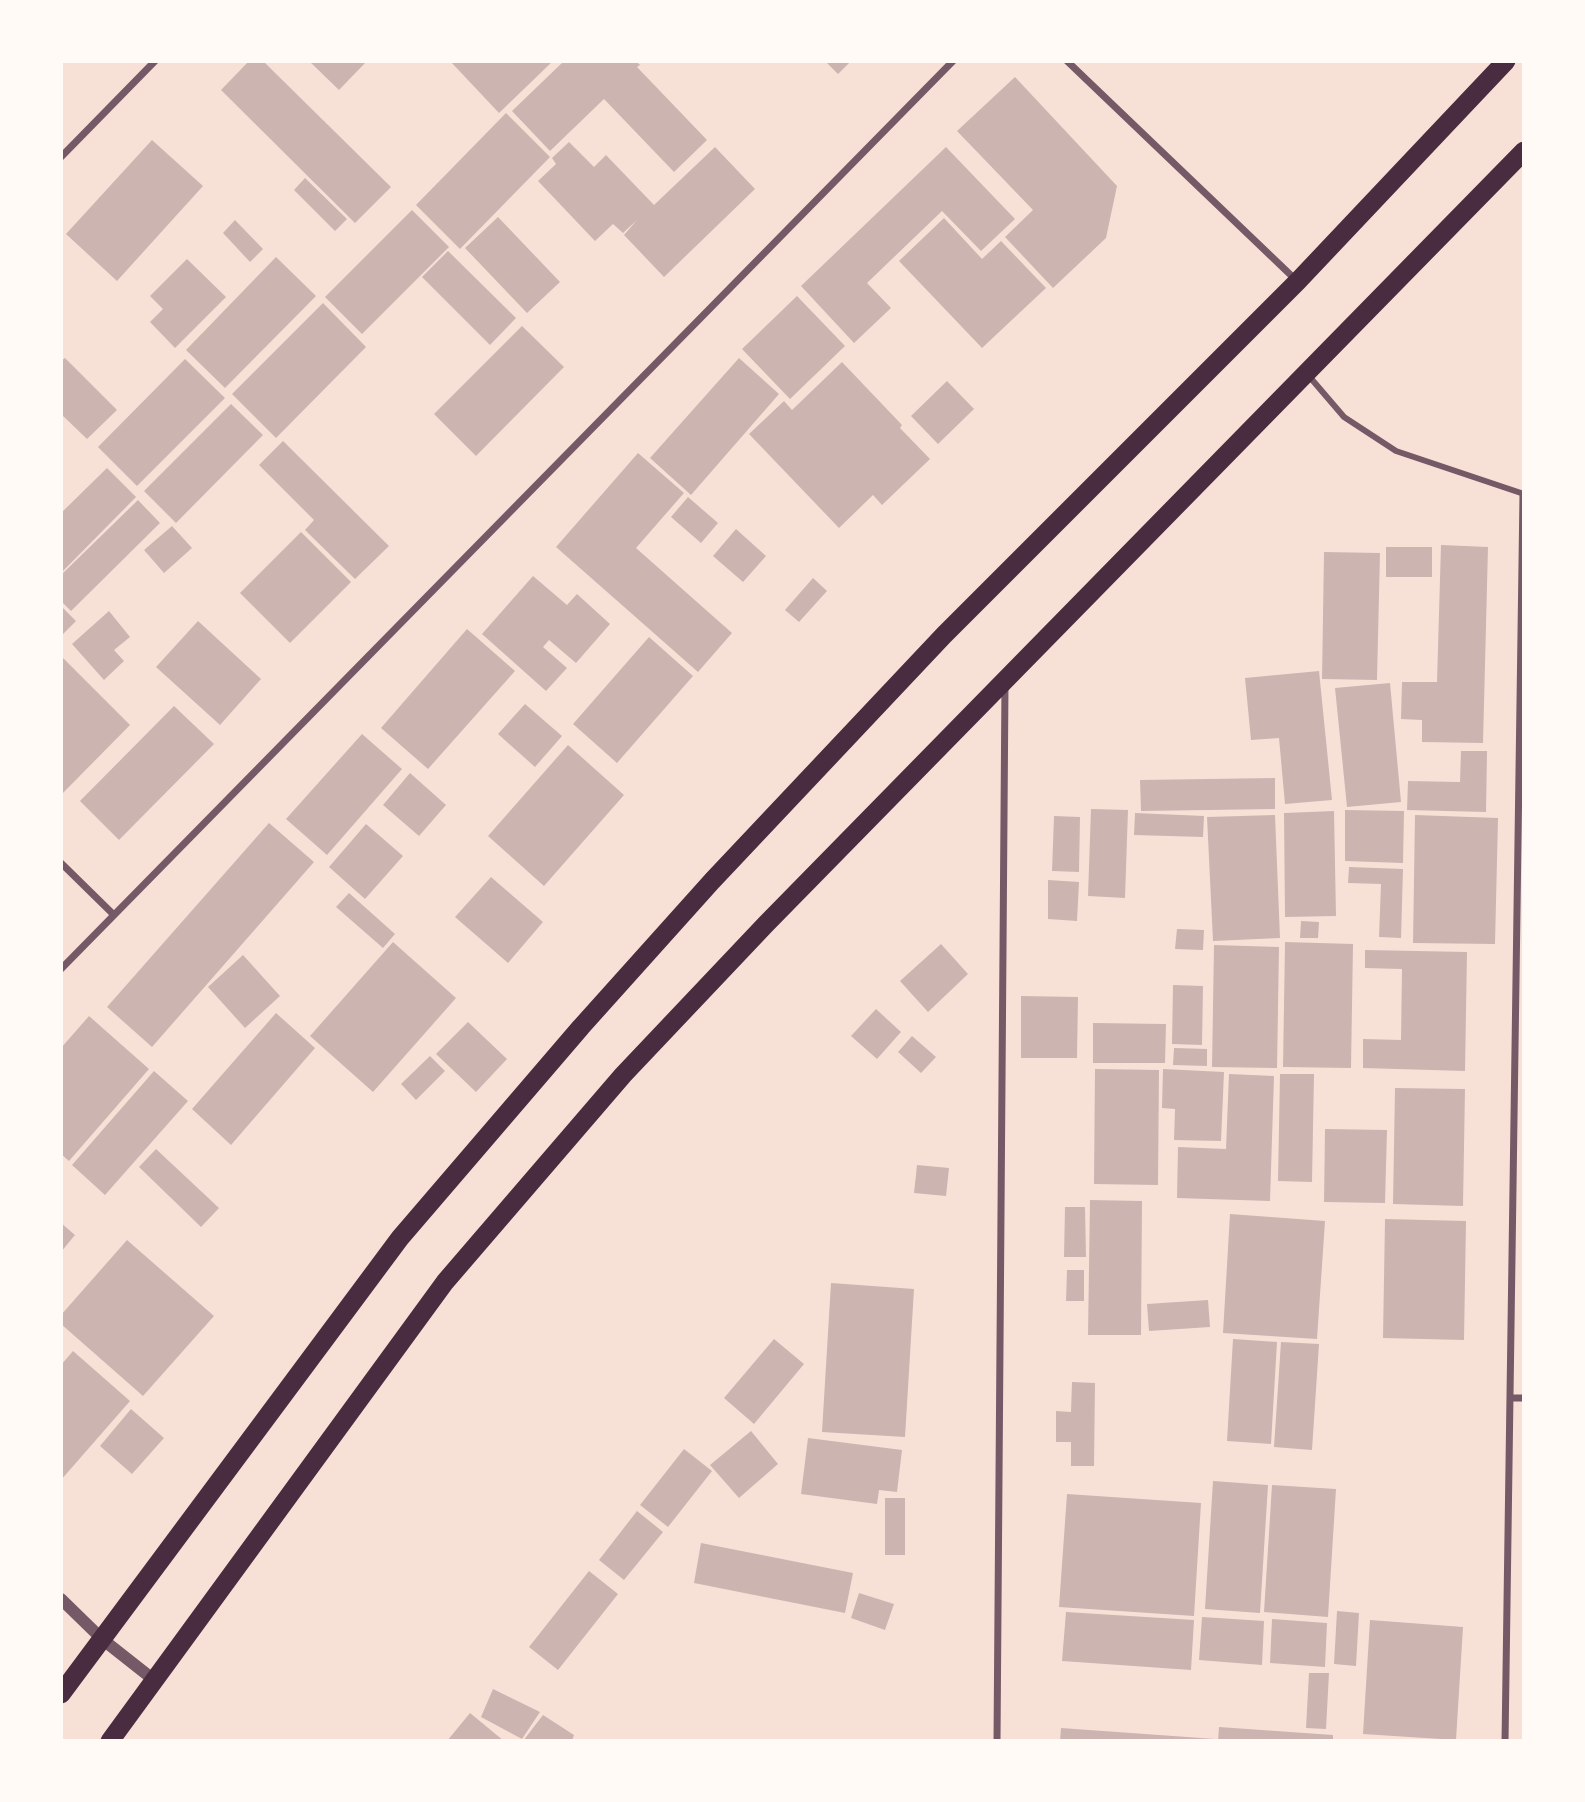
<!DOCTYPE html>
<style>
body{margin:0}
#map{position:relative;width:1585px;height:1802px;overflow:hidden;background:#f7e1d7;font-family:Helvetica,sans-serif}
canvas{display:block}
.frame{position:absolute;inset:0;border:63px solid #fffaf5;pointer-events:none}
</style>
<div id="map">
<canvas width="1585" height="1802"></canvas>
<div class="frame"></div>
</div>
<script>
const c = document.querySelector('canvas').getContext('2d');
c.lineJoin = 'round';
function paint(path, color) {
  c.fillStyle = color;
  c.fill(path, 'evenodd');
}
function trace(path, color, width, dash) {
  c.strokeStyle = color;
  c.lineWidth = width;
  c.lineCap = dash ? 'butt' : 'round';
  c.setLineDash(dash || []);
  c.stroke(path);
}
const building = new Path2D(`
 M 249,61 L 263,61 L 391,187 L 355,223 L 221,90 Z
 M 309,61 L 367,61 L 339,90 Z
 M 450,61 L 553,61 L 499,113 Z
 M 564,61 L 636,61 L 640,65 L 637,67 L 707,140 L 674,172 L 604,99 L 550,151 L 512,111 Z
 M 825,61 L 851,61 L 838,74 Z
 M 1015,77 L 1117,186 L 1106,238 L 1053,288 L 1005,237 L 1033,210 L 957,131 Z
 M 506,113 L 550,157 L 460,249 L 416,205 Z
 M 152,140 L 203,186 L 117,281 L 66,234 Z
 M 569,142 L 594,167 L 606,155 L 654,205 L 715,147 L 755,189 L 664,277 L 624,235 L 637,220 L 623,233 L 613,224 L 595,241 L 538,181 L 556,164 L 552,158 Z
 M 946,147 L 1015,219 L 981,251 L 942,211 L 867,283 L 891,308 L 854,343 L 801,286 Z
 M 305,178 L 347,219 L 335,231 L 294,190 Z
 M 412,210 L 449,247 L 362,334 L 325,297 Z
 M 498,217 L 560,282 L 527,313 L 465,248 Z
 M 944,218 L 982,259 L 1001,241 L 1046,288 L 982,348 L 899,261 Z
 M 235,220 L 263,249 L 250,262 L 223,233 Z
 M 448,251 L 516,318 L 490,345 L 422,277 Z
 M 276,257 L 316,296 L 225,388 L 186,350 Z
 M 187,259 L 226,297 L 175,348 L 150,322 L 163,309 L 150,296 Z
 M 797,296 L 845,346 L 790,399 L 742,349 Z
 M 323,303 L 366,347 L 276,438 L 232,394 Z
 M 522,326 L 564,367 L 476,456 L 434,414 Z
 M 65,358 L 117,410 L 87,439 L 61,414 L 61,361 Z
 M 739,358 L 779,394 L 691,495 L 650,458 Z
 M 185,359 L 225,398 L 137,486 L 98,447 Z
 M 842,362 L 902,425 L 900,428 L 930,459 L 882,505 L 873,495 L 839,528 L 749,434 L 784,401 L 792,410 Z
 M 947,381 L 974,409 L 938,444 L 911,416 Z
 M 231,404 L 263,435 L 176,523 L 144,491 Z
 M 283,441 L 389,546 L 355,579 L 305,530 L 314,520 L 259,465 Z
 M 638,453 L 684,493 L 636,548 L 732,633 L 698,672 L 556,547 Z
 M 107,468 L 136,497 L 61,573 L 61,513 Z
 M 688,497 L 718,523 L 701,543 L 671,517 Z
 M 138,500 L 160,523 L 71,611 L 61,601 L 61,575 Z
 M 172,526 L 192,548 L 164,573 L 144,550 Z
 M 736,529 L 766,556 L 743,582 L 713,556 Z
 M 301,532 L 351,582 L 290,643 L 240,593 Z
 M 1441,545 L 1488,547 L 1483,743 L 1422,742 L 1422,720 L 1401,719 L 1402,682 L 1437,682 Z
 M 1386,547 L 1432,547 L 1432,577 L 1386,577 Z
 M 1324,552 L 1380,553 L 1377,680 L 1322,679 Z
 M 533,576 L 567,605 L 577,594 L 610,624 L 576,663 L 549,640 L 543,647 L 567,668 L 546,691 L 482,634 Z
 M 813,578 L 827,591 L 799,622 L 785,610 Z
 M 61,606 L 76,621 L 61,636 Z
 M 109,611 L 130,637 L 114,650 L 124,661 L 104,680 L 72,644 Z
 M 198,621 L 261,679 L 220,725 L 156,667 Z
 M 467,629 L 515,671 L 428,769 L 381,728 Z
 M 649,637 L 693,676 L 617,763 L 573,724 Z
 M 61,656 L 130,725 L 61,795 Z
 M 1319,671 L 1332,800 L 1285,804 L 1279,738 L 1251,740 L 1245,678 Z
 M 1390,683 L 1401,802 L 1347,807 L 1335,688 Z
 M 525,704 L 562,736 L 535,767 L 498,734 Z
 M 174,706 L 214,744 L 119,840 L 80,801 Z
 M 362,734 L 402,769 L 327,855 L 286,819 Z
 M 568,745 L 624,795 L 544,886 L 488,836 Z
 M 1461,751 L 1487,751 L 1486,812 L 1407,810 L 1408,781 L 1460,782 Z
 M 410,773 L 446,805 L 419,836 L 383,805 Z
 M 1275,778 L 1275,809 L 1141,811 L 1140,780 Z
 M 1091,809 L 1128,810 L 1125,898 L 1088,896 Z
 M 1345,810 L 1404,811 L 1403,863 L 1345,861 Z
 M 1334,811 L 1336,916 L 1285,917 L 1284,813 Z
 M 1135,813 L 1204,816 L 1203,837 L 1134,835 Z
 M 1275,815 L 1280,938 L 1213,941 L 1207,817 Z
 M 1415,815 L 1498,818 L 1495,944 L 1413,943 Z
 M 1054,816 L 1080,817 L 1079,872 L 1052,871 Z
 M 269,823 L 314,862 L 152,1047 L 107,1007 Z
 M 366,824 L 403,856 L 365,899 L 329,867 Z
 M 1349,867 L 1403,869 L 1401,938 L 1379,937 L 1381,884 L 1348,883 Z
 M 491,877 L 543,922 L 508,963 L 455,917 Z
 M 1048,880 L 1079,882 L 1077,921 L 1048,919 Z
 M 349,893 L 395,934 L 383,948 L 336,907 Z
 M 1301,921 L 1319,922 L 1318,938 L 1300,938 Z
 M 1177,929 L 1204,930 L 1203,950 L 1175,949 Z
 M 393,942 L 456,998 L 373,1092 L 310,1036 Z
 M 1285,942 L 1353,944 L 1351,1068 L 1283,1067 Z
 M 941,944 L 968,974 L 928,1012 L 900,981 Z
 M 1214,945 L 1279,947 L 1277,1068 L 1212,1067 Z
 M 1365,950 L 1467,952 L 1465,1071 L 1363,1068 L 1363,1039 L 1401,1040 L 1402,969 L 1365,968 Z
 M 243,955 L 280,996 L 245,1028 L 208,987 Z
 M 1173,985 L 1203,986 L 1202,1045 L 1172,1044 Z
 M 1021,996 L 1078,997 L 1077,1058 L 1021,1058 Z
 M 876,1009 L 901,1032 L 877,1059 L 851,1036 Z
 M 276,1013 L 315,1048 L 231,1145 L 192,1109 Z
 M 89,1016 L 149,1069 L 69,1161 L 61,1154 L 61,1048 Z
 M 468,1022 L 507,1059 L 476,1092 L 436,1054 Z
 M 1093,1023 L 1166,1024 L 1165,1063 L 1093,1063 Z
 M 912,1036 L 936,1057 L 921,1073 L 898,1052 Z
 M 1174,1048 L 1207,1049 L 1207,1066 L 1173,1065 Z
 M 430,1056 L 445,1071 L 416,1100 L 401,1084 Z
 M 1095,1069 L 1159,1070 L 1158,1185 L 1094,1184 Z
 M 1163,1069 L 1224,1072 L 1221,1141 L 1174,1140 L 1175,1109 L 1162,1108 Z
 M 154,1071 L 188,1101 L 105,1195 L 72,1165 Z
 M 1229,1074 L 1274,1076 L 1270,1201 L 1177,1198 L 1178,1147 L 1226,1149 Z
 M 1280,1074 L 1314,1074 L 1312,1182 L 1278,1181 Z
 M 1395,1088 L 1465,1089 L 1463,1206 L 1393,1204 Z
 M 1325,1129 L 1387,1130 L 1385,1203 L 1324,1202 Z
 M 156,1149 L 219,1208 L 201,1227 L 139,1167 Z
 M 917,1165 L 949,1168 L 946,1196 L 914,1193 Z
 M 1090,1200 L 1142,1201 L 1141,1335 L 1088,1335 Z
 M 1065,1207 L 1085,1207 L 1086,1257 L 1064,1257 Z
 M 1230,1214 L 1325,1221 L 1317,1339 L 1223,1333 Z
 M 1385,1219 L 1466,1221 L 1464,1340 L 1383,1338 Z
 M 61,1223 L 75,1235 L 61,1252 Z
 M 127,1240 L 214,1316 L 143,1396 L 61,1324 L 61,1315 Z
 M 1067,1270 L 1084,1270 L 1084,1301 L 1066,1301 Z
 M 831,1283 L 914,1289 L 905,1437 L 822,1432 Z
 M 1208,1300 L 1210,1327 L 1149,1331 L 1147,1304 Z
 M 774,1339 L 804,1364 L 754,1424 L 724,1398 Z
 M 1233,1339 L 1277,1342 L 1271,1444 L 1227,1441 Z
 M 1281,1342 L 1319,1344 L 1312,1450 L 1274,1447 Z
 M 73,1351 L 130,1401 L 61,1480 L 61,1365 Z
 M 1072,1382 L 1095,1383 L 1094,1466 L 1071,1466 L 1071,1442 L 1056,1442 L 1056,1411 L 1071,1412 Z
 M 131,1409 L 164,1438 L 132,1474 L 100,1446 Z
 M 751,1431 L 778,1464 L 739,1498 L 710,1465 Z
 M 808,1438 L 902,1450 L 897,1492 L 879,1490 L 877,1504 L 801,1494 Z
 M 684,1449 L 712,1471 L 668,1527 L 640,1505 Z
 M 1213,1481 L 1268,1485 L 1260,1613 L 1205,1609 Z
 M 1272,1485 L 1336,1489 L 1328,1617 L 1264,1612 Z
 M 1067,1494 L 1201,1503 L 1194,1616 L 1059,1607 Z
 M 885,1498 L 905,1498 L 905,1555 L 885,1555 Z
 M 637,1511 L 663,1532 L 624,1580 L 599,1560 Z
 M 701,1543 L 853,1573 L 845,1613 L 694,1583 Z
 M 589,1571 L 618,1594 L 558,1670 L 529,1647 Z
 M 859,1593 L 894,1604 L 885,1630 L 851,1618 Z
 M 1337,1611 L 1359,1613 L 1356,1666 L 1334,1664 Z
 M 1066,1612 L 1194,1620 L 1191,1670 L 1062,1661 Z
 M 1202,1617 L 1264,1621 L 1262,1665 L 1199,1660 Z
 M 1272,1619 L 1327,1623 L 1325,1667 L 1270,1663 Z
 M 1370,1620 L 1463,1627 L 1456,1740 L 1363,1734 Z
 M 1309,1673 L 1329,1673 L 1326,1729 L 1306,1728 Z
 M 493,1689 L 540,1712 L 522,1739 L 481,1717 Z
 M 470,1713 L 504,1741 L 447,1741 Z
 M 543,1715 L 574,1735 L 572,1741 L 523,1741 Z
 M 1219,1727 L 1333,1735 L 1333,1741 L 1218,1741 Z
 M 1061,1728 L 1215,1739 L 1215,1741 L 1060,1741 Z`);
const pedestrian = new Path2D(`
 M 1308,375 L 1344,417 L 1396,451 L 1524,494`);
const minor = new Path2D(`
 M 1067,61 L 1297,281
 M 61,157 L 155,61
 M 61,863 L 114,915
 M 61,969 L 953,61
 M 1510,1398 L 1524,1398
 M 997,1741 L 1005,684
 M 1505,1741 L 1523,494`);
const tertiary = new Path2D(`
 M 61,1599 L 102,1639 L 154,1680`);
const trunk = new Path2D(`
 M 61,1694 L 400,1238 L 581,1027 L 712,881 L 944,635 L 1298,281 L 1506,61
 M 110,1741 L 445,1282 L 623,1075 L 766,924 L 1524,151`);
paint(building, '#ccb4b1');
trace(pedestrian, '#755966', 6);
trace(minor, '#755966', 7);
trace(tertiary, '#755966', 12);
trace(trunk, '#4a2c40', 19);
</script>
